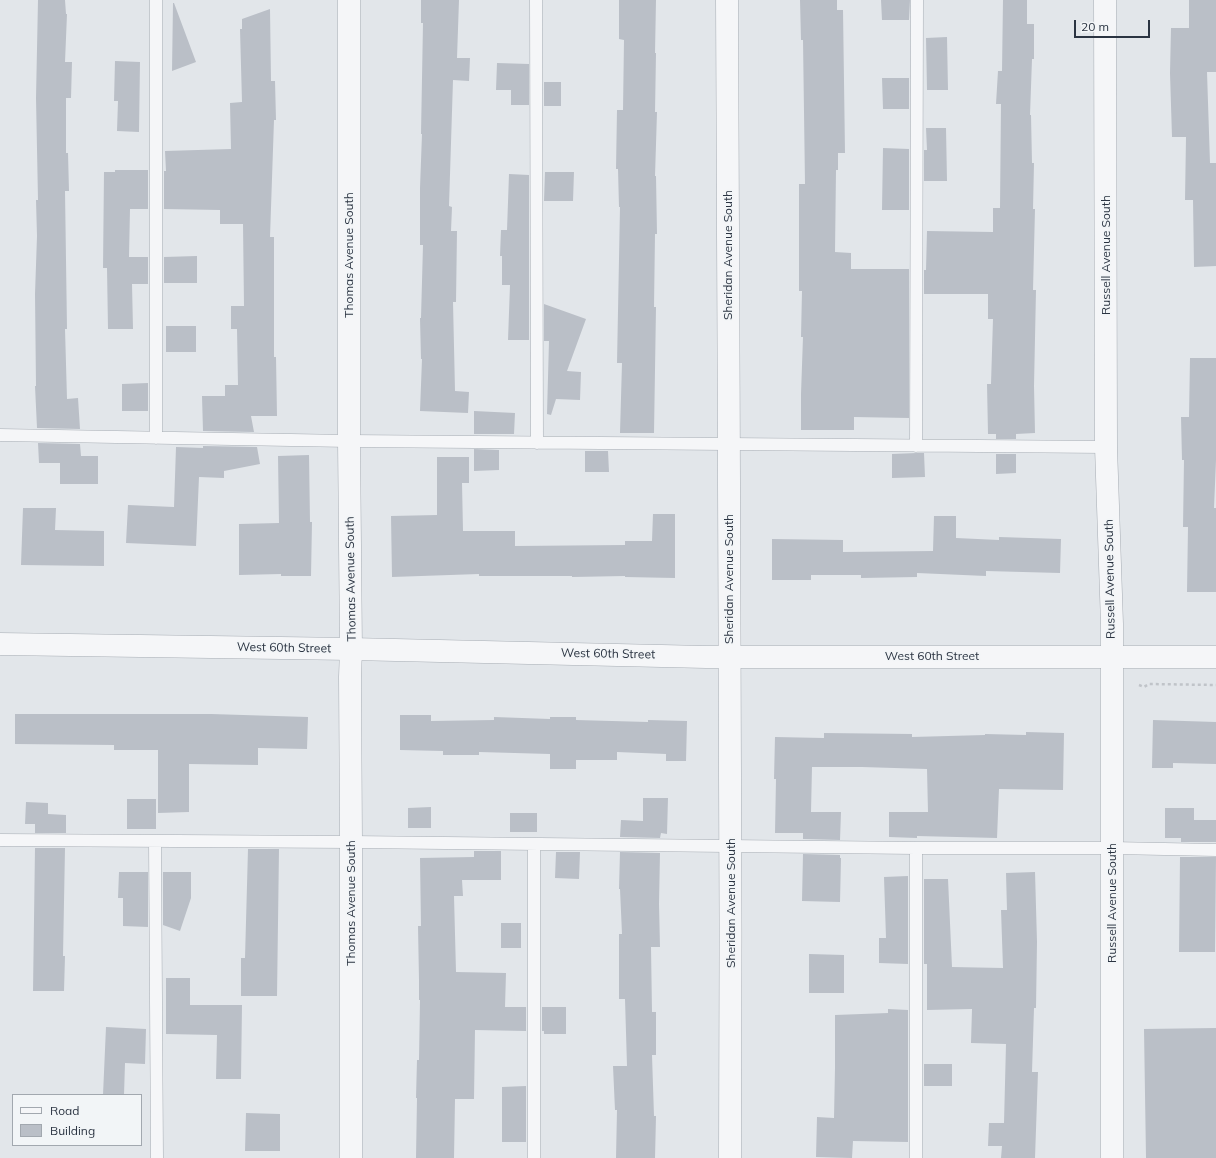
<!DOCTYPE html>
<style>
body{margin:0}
#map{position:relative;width:1216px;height:1158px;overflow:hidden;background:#e2e6ea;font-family:Mulish,sans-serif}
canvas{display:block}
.legend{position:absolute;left:12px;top:1094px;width:130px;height:52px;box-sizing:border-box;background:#f2f5f7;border:1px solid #a2a8af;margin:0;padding:5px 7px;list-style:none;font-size:12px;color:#2b3442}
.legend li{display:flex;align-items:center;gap:8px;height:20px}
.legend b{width:20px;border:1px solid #a2a8af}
.scale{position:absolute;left:1074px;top:20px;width:76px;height:18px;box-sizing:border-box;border:2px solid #2b3442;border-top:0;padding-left:5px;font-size:12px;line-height:14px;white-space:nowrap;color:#2b3442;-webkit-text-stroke:3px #f2f5f7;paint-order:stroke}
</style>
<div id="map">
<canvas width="1216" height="1158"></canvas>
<ul class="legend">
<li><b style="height:5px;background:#f5f6f8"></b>Road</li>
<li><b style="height:11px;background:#babfc7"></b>Building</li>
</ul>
<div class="scale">20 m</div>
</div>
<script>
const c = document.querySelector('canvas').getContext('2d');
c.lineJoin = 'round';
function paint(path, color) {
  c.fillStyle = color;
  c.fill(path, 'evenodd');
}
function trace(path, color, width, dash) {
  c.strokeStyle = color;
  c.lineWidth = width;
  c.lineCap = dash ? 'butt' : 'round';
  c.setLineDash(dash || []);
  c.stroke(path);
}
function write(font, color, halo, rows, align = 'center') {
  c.font = font + ' Mulish,sans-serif';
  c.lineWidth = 3;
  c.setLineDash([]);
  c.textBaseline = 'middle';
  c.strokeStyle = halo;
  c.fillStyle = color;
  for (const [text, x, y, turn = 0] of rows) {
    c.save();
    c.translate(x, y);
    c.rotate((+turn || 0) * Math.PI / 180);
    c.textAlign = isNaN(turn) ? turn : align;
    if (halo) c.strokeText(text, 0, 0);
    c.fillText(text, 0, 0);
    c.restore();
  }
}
const building = new Path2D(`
 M 38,0 L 65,0 L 66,14 L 67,14 L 65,62 L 72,62 L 71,98 L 66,98 L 66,153 L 68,153 L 69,191 L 65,191 L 67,329 L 65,329 L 67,399 L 78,398 L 80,429 L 37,428 L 35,386 L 36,386 L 35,294 L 37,236 L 36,200 L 38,200 L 36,98 Z
 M 421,0 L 459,0 L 457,58 L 470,58 L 469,81 L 453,80 L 449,206 L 452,207 L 451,231 L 457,231 L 456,302 L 453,302 L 455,391 L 469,392 L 468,413 L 420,411 L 422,359 L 421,359 L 420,318 L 421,318 L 423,245 L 420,245 L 420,188 L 422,134 L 421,134 L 423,23 L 421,23 Z
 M 619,0 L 656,0 L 655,53 L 656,53 L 655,112 L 657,112 L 655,176 L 656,176 L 657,234 L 655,234 L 654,307 L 656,307 L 654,433 L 620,433 L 622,363 L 617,363 L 620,207 L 619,207 L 618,169 L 616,169 L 617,110 L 623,110 L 624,40 L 619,39 Z
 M 800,0 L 837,0 L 837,10 L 843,10 L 845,153 L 838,153 L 838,170 L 836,170 L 835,252 L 851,253 L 851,269 L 909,269 L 909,418 L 854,417 L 854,430 L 801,430 L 801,394 L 803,337 L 801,337 L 802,291 L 799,291 L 799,184 L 805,184 L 803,40 L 801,40 Z
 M 881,0 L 910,0 L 909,20 L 882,20 Z
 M 1003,0 L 1027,0 L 1027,24 L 1034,24 L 1034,59 L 1032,59 L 1030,115 L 1031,115 L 1032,163 L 1034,163 L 1033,209 L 1035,209 L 1033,290 L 1036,290 L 1034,386 L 1035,433 L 1016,434 L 1016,439 L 996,439 L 996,434 L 988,434 L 987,384 L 991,384 L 993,319 L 988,319 L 988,294 L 924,294 L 924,270 L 926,270 L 927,231 L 993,232 L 993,208 L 1000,208 L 1001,104 L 996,104 L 998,71 L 1002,71 Z
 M 1189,0 L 1216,0 L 1216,72 L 1207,72 L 1210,163 L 1216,163 L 1216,266 L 1194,267 L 1193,200 L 1185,200 L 1186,137 L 1172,137 L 1170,73 L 1171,28 L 1189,28 Z
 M 173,3 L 174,3 L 196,62 L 172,71 Z
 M 270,9 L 271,81 L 275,81 L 276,120 L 274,120 L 270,237 L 274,237 L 274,357 L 276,357 L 277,416 L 251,416 L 254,432 L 203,431 L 202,396 L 225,396 L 225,385 L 238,385 L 237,329 L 231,329 L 231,306 L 244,306 L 243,224 L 220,224 L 220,210 L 164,209 L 164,171 L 166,171 L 165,151 L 231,149 L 230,103 L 242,102 L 240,29 L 242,29 L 242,19 Z
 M 947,37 L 948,90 L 927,90 L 926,38 Z
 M 115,61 L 140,62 L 139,132 L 117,131 L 118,101 L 114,101 Z
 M 497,63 L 529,64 L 529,105 L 511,105 L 511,90 L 496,90 Z
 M 882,78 L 909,78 L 909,109 L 883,109 Z
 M 544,82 L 561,82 L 561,106 L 544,106 Z
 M 926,128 L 946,128 L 947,181 L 924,181 L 924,150 L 927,150 Z
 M 883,148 L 909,149 L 909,210 L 882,210 Z
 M 115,170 L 148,170 L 148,209 L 130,209 L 129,257 L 148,257 L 148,284 L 132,284 L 133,329 L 108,329 L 107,268 L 103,268 L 104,172 L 115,172 Z
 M 545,172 L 574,172 L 573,201 L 544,201 Z
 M 509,174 L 529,175 L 529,340 L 508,340 L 510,285 L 502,285 L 502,256 L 500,256 L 501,230 L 507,230 Z
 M 197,256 L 197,283 L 164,283 L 164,257 Z
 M 544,304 L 586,319 L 567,371 L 581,372 L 580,400 L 556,399 L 551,415 L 547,414 L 549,341 L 544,341 Z
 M 166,326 L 196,326 L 196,352 L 166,352 Z
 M 1190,358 L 1216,358 L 1216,460 L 1214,508 L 1216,508 L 1216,592 L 1187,592 L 1188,527 L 1183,527 L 1184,460 L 1182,460 L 1181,417 L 1189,417 Z
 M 148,383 L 148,411 L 122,411 L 122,384 Z
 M 474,411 L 515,413 L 514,434 L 474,434 Z
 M 38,443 L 80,444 L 81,456 L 98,456 L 98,484 L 60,484 L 60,463 L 39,463 Z
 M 203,446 L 257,447 L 260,464 L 224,471 L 224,478 L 199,477 L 196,546 L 126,543 L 128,505 L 174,507 L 176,447 L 203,448 Z
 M 474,449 L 499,450 L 499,470 L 474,471 Z
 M 585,451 L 608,451 L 609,472 L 585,472 Z
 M 917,453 L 924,453 L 925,477 L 892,478 L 892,454 Z
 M 996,454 L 1016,454 L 1016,473 L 996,474 Z
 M 309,455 L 310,522 L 312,522 L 311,576 L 281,576 L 281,574 L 239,575 L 239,524 L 279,523 L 278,456 Z
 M 437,457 L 469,457 L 469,483 L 462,483 L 463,531 L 515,531 L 515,546 L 625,545 L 625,541 L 652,541 L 653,514 L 675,514 L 675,578 L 625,577 L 625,576 L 572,577 L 572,576 L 479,576 L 479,574 L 392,577 L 391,516 L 437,515 Z
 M 23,508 L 56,508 L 55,530 L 104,531 L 104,566 L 21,565 Z
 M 934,516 L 956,516 L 956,538 L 999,540 L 999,537 L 1061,539 L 1060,573 L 986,571 L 986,576 L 917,573 L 917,577 L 861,578 L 861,575 L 811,575 L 811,580 L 772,580 L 772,539 L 843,540 L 843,552 L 933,551 Z
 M 15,714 L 211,714 L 308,717 L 307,749 L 258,748 L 258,765 L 189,764 L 189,812 L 158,813 L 158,750 L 114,750 L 114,745 L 15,744 Z
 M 400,715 L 431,715 L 431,721 L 494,720 L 494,717 L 550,719 L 550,717 L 576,717 L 576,720 L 648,722 L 648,720 L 687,721 L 686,761 L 666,761 L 666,754 L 617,752 L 617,760 L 576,760 L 576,769 L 550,769 L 550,754 L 479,752 L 479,755 L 443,755 L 443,751 L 400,750 Z
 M 1153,720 L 1216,722 L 1216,764 L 1173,763 L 1173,768 L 1152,768 Z
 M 1026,732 L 1064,733 L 1063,790 L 999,789 L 997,838 L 917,836 L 917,838 L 889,837 L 889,812 L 928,812 L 927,769 L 862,767 L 812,767 L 811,812 L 841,812 L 840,840 L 803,839 L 803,833 L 775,833 L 776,779 L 774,779 L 775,737 L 824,738 L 824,733 L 912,734 L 912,737 L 985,735 L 985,734 L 1026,735 Z
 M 643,798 L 668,798 L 667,834 L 661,833 L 660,838 L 620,837 L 621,820 L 643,821 Z
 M 127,799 L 156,799 L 156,829 L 127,829 Z
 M 26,802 L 48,803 L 48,814 L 66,815 L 66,833 L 35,833 L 35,824 L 25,824 Z
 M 431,807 L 431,828 L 408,828 L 408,808 Z
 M 1165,808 L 1194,808 L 1194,820 L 1216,820 L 1216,842 L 1181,842 L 1181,838 L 1165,838 Z
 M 510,813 L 537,813 L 537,832 L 510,832 Z
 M 35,848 L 65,848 L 63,956 L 65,956 L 64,991 L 33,991 Z
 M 248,849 L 279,849 L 277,996 L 241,996 L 241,958 L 245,958 Z
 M 474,851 L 501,851 L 501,880 L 462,880 L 463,896 L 454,896 L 456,972 L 506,973 L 505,1007 L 526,1007 L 526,1031 L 475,1030 L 474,1099 L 455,1099 L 454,1158 L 416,1158 L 417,1098 L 416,1098 L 417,1060 L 419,1060 L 420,1000 L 419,1000 L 419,980 L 418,926 L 421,926 L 420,858 L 474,857 Z
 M 556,852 L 580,852 L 579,879 L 555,878 Z
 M 620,852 L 660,853 L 659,904 L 660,947 L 651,947 L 652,1012 L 656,1012 L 656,1055 L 652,1055 L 654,1116 L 656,1116 L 655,1158 L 616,1158 L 617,1110 L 615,1110 L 613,1066 L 627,1066 L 625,999 L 619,999 L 619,934 L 622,934 L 620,889 L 619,889 Z
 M 803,854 L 840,855 L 840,858 L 841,858 L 840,902 L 802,901 Z
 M 1180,857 L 1216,857 L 1215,952 L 1179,952 Z
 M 119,872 L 148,872 L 148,927 L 123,926 L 123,898 L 118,898 Z
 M 163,872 L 191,872 L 191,898 L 180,931 L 163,925 Z
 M 1035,872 L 1037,942 L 1036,1008 L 1034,1008 L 1032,1072 L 1038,1072 L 1035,1158 L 1001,1158 L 1002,1146 L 988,1146 L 989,1123 L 1004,1123 L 1006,1044 L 971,1043 L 972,1009 L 927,1010 L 927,964 L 924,964 L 924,879 L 948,879 L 952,967 L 1003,968 L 1001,910 L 1007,910 L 1006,873 Z
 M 908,876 L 908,964 L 879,963 L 879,938 L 886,938 L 884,877 Z
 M 501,923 L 521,923 L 521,948 L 501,948 Z
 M 809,954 L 844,955 L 844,993 L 809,993 Z
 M 166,978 L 190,978 L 190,1005 L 242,1005 L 241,1079 L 216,1079 L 217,1035 L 166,1034 Z
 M 542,1007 L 566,1007 L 566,1034 L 544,1034 L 544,1031 L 542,1031 Z
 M 888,1009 L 908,1010 L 908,1142 L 853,1141 L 852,1158 L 816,1157 L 817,1117 L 834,1118 L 835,1068 L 835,1015 L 888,1013 Z
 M 106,1027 L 146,1029 L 145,1064 L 125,1063 L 124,1095 L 103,1095 Z
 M 1216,1028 L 1216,1158 L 1146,1158 L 1144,1029 Z
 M 924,1064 L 952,1064 L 952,1086 L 924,1086 Z
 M 526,1086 L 526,1142 L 502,1142 L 502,1087 Z
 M 246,1113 L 280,1114 L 280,1151 L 245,1151 Z`);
const path = new Path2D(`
 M 1139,685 L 1144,687 L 1149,684 L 1216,685`);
const service = new Path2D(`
 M 156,0 L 156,438
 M 536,0 L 537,443
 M 0,435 L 349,441 L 1106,447
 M 916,446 L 917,0
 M 0,840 L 351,842 L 916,848 L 1112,848 L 1216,850
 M 155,841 L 157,1158
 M 534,844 L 534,1158
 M 916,848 L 916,1158`);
const minor = new Path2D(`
 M 349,0 L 349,441 L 351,649 L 350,677 L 351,842 L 351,1158
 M 727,0 C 728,386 732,772 730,1158
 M 1105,0 L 1106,447 L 1112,624 L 1112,1158`);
const tertiary = new Path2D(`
 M 0,644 L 351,649 L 706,657 L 1216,657`);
const streetNames = [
 ["Thomas Avenue South",349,255,-90],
 ["Sheridan Avenue South",728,255,-90],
 ["Russell Avenue South",1106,255,-90],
 ["Thomas Avenue South",351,579,-91],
 ["Sheridan Avenue South",729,579,-90],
 ["Russell Avenue South",1110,579,-91],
 ["West 60th Street",284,648,1],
 ["West 60th Street",608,654,1],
 ["West 60th Street",932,656],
 ["Thomas Avenue South",351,903,-90],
 ["Sheridan Avenue South",731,903,-90],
 ["Russell Avenue South",1112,903,-90]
];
paint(building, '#babfc7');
trace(service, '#a7adb4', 13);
trace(minor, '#a7adb4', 23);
trace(tertiary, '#a7adb4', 23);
trace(path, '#c0c4c9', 2.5, [3, 3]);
trace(service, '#f5f6f8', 12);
trace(minor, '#f5f6f8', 22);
trace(tertiary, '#f5f6f8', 22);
write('12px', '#2b3442', '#f2f5f7', streetNames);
</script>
